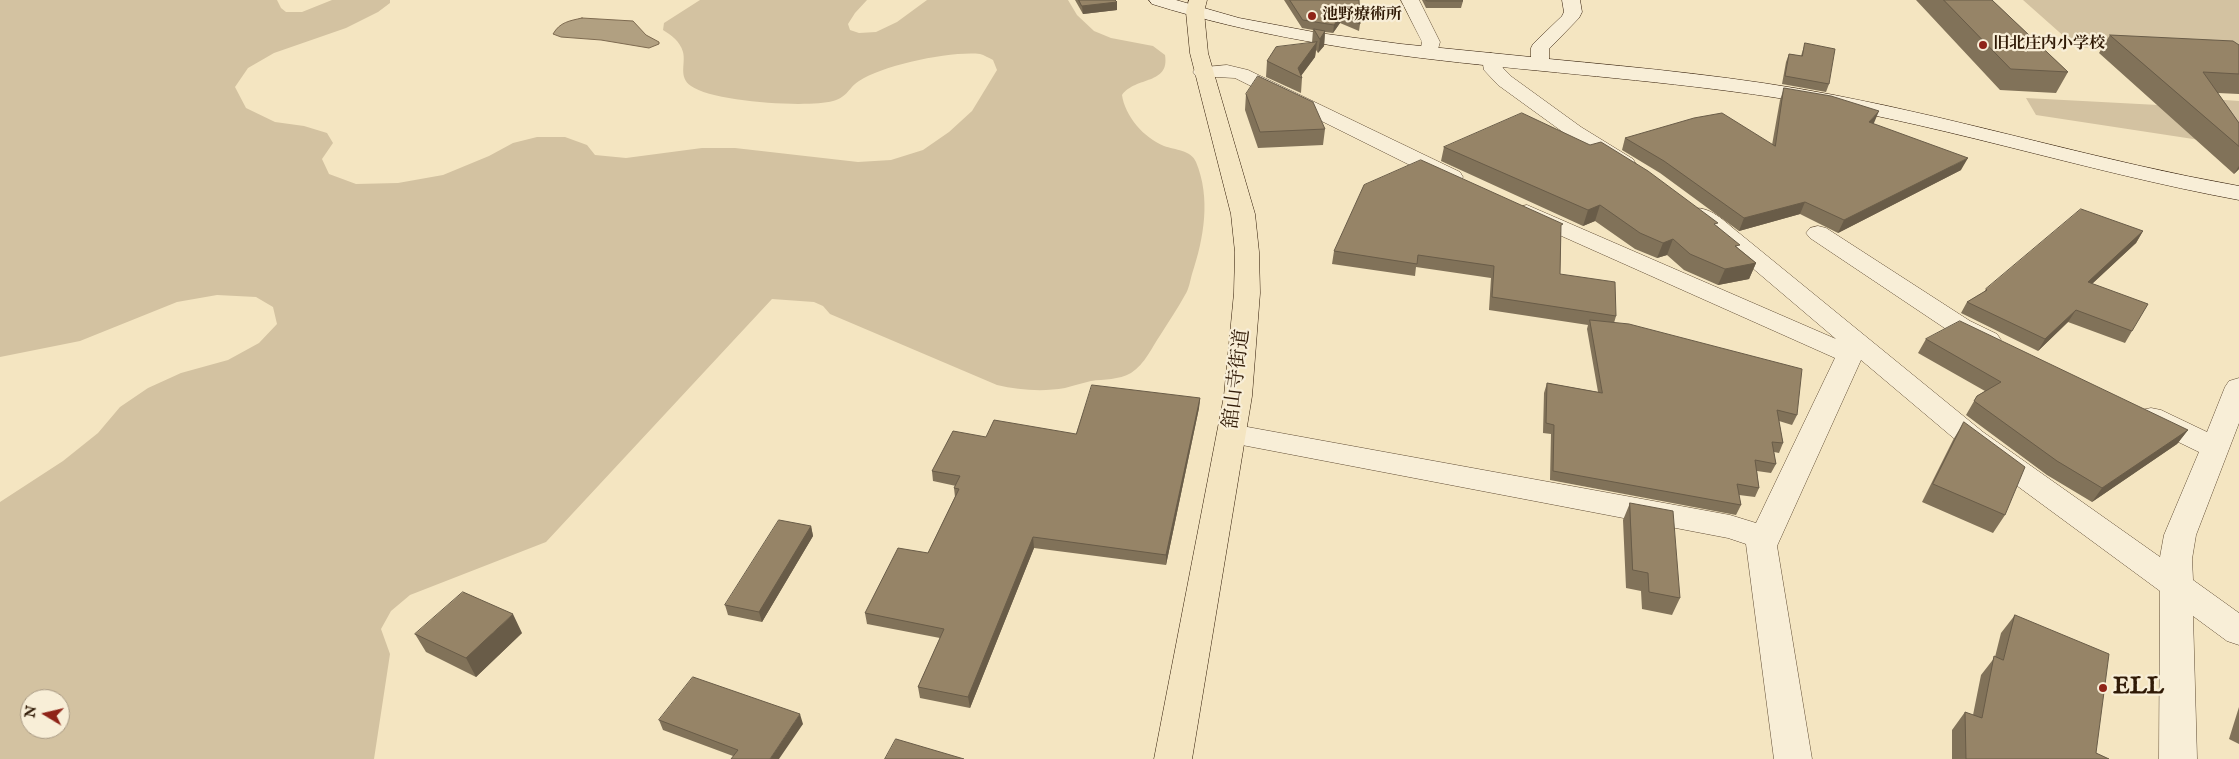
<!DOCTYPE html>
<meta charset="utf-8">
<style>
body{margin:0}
#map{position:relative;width:2239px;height:759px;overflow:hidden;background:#f4e5c1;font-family:"IM FELL English",serif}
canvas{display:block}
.north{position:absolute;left:20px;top:689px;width:50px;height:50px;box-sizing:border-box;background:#f8eed7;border:1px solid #a89983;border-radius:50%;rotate:279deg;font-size:14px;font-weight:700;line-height:20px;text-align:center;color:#301a06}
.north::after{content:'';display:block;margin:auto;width:18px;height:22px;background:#8f2418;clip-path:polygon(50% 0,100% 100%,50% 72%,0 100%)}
</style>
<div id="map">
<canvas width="2239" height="759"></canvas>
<div class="north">N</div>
</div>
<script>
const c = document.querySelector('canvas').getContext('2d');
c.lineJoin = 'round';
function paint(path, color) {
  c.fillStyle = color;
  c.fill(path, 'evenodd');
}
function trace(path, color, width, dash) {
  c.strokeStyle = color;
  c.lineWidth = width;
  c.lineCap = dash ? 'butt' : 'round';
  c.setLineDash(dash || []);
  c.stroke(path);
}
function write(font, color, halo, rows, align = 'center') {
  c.font = font + ' "IM FELL English","Noto Serif JP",serif';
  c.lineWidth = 4.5;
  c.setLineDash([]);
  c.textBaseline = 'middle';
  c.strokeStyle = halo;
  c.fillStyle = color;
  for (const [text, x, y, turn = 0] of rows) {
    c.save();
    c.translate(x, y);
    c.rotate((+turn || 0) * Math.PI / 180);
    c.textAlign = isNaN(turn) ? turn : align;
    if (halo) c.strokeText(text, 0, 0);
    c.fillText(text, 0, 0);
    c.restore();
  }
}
const green = new Path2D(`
 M 0,0 L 277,0 L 281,8 L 286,12 L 302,12 L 332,0 L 390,0 L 390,3 L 378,12 L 346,28 L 274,53 L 248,68 L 235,87 L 246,108 L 275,122 L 304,126 L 327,133 L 333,143 L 322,159 L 329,174 L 356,184 L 398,183 L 443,175 L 489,156 L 513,143 L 537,137 L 565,137 L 587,145 L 595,155 L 626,158 L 702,148 L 735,148 L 858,162 L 891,160 L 923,150 L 949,132 L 972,111 L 997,70 L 993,60 C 989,58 984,55 980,54 C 950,51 884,65 859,81 C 849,87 848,97 833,101 C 807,108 713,102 691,86 C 678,77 686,64 683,52 C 680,41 671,35 663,30 L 664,23 L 700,0 L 867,0 L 855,13 L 848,24 L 850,30 L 859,33 L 876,32 L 897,22 L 927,0 L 1068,0 L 1077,15 L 1094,31 L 1111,38 L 1153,46 L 1165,55 C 1170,85 1136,76 1122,95 C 1125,116 1144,138 1164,146 C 1175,150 1191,150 1196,162 C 1211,198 1204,238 1192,274 C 1190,281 1189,289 1185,295 C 1178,308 1169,321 1161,334 C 1152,347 1145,364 1131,373 C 1119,380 1104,379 1091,381 C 1082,383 1073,386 1065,388 C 1042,392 1019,390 997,385 L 830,314 L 823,306 L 814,302 L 772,299 L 546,542 L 410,595 L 391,611 L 381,629 L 390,654 L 374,759 L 0,759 L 0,502 L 63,461 L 98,433 L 120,407 L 148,388 L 181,373 L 228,360 L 259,343 L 277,324 L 273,307 L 256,297 L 217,295 L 177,302 L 80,341 L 0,357 ZM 30,699 L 60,699 L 60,729 L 30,729 Z
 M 2023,0 L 2239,0 L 2239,55 L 2076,47 Z
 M 2151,95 L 2239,101 L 2239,146 L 2036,115 L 2026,98 L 2158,105 Z`);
const water = new Path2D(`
 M 582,18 L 633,21 L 646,35 L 659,42 L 659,44 L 649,48 L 601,40 L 561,37 L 553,34 C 560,22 569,21 582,18 Z`);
const street = new Path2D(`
 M 1401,0 L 1419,0 L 1440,42 L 1436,56 L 1429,58 L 1422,56 L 1420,52 L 1422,42 Z
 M 1491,53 L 1498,55 L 1503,68 L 1512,77 L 1581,127 L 1633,159 L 1636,164 L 1633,169 L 1625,171 L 1617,169 L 1567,135 L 1498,85 L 1484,70 L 1482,59 L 1484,55 Z
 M 1227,65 L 1248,70 L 1460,172 L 1463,177 L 1460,182 L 1452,184 L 1444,182 L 1235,78 L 1196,76 L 1193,72 L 1196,68 Z
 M 1527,205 L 1836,339 L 1723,243 L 1690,219 L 1686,214 L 1690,209 C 1709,204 1725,222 1739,233 L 1983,432 L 2160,557 L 2164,535 L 2199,452 L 2141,424 L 2137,417 L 2141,410 L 2151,408 L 2161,410 L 2207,432 L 2225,387 L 2229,381 L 2239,378 L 2239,423 L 2196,535 L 2192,559 L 2193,580 L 2239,613 L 2239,645 L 2227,641 L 2193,616 L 2197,759 L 2159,759 L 2160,591 L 1963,446 L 1861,360 L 1777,546 L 1812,759 L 1774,759 L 1746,544 L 1728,538 L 1221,441 L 1217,434 L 1221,427 L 1231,424 L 1730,515 L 1756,523 L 1835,358 L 1519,217 L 1515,212 L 1519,207 Z
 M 1818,226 L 1826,228 L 1970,321 L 1997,334 L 2001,340 L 1997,346 L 1988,348 L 1979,346 L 1952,333 L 1810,238 L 1806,233 L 1810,228 Z`);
const secondary = new Path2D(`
 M 1149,0 L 1176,0 L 1239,18 L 1319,33 L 1401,44 L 1531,57 L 1531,48 L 1533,44 L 1562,16 L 1564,12 L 1562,0 L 1580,0 L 1582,12 L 1579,18 L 1549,49 L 1549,59 C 1644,68 1740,77 1834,95 C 1970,121 2103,162 2239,186 L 2239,200 C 2082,171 1930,120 1772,97 C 1565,66 1353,67 1152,4 Z`);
const primary = new Path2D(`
 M 1189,0 L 1207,0 L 1204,12 L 1208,53 L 1255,214 L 1259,252 L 1260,293 L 1252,396 L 1192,759 L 1154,759 L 1224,396 L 1234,293 L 1235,252 L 1231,214 L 1190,53 L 1186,12 Z`);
const wall = new Path2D(`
 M 1075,0 L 1115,0 L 1117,2 L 1117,10 L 1083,14 Z
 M 1284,0 L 1359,0 L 1360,24 L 1359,31 L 1340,23 L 1333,33 L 1325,32 L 1324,46 L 1318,53 L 1316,50 L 1315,57 L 1301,76 L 1302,78 L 1301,93 L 1266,77 L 1267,61 L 1312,43 L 1313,30 L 1302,28 Z
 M 1422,0 L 1462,0 L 1463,1 L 1461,8 L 1426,8 Z
 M 1916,0 L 1992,0 L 2068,72 L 2056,93 L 2000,90 Z
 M 2110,35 L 2239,45 L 2239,94 L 2218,93 L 2239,123 L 2239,169 L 2234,174 L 2099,53 Z
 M 1805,43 L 1829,84 L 1826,92 L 1782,84 L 1786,62 L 1789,54 L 1801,56 Z
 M 1784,88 L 1874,124 L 1961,170 L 1838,233 L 1800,214 L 1739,231 L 1660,173 L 1622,150 L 1625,138 L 1772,145 L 1780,100 Z
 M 1246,94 L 1325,129 L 1323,145 L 1258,148 L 1245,110 Z
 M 1444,147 L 1717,226 L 1738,248 L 1756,263 L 1749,279 L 1718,285 L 1684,270 L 1667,255 L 1657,258 L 1635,249 L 1595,221 L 1583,226 L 1441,161 Z
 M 2143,231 L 2136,243 L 2092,284 L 2132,331 L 2125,343 L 2068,322 L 2038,351 L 1961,313 L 1967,302 L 1984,292 L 1986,289 Z
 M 1561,232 L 1560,274 L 1616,316 L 1614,323 L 1797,415 L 1792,425 L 1779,421 L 1783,443 L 1779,453 L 1774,452 L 1776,464 L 1771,473 L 1757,471 L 1759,488 L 1755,497 L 1739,495 L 1741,505 L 1736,515 L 1550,480 L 1551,434 L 1543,433 L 1544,393 L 1547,383 L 1598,392 L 1587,329 L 1588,325 L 1489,310 L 1491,278 L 1416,267 L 1415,276 L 1332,264 L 1334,251 Z
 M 1926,339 L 2188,430 L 2177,444 L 2092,502 L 2047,475 L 1966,415 L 1977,396 L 1985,391 L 1918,353 Z
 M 1200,398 L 1199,408 L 1166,565 L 1034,548 L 970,708 L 920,698 L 918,687 L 940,638 L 867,624 L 865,613 L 928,553 L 955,497 L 954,488 L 956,486 L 933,481 L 932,471 L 986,437 L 1076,434 Z
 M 1964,422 L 2005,515 L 1993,533 L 1922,502 L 1953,440 Z
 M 1630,503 L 1680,598 L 1672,615 L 1642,609 L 1641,591 L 1626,588 L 1623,520 Z
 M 811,526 L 813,536 L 762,622 L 728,615 L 725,605 Z
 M 2015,615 L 2096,753 L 2109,759 L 1952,759 L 1952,730 L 1965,712 L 1973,715 L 1981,675 L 1995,657 L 2001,633 Z
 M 522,633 L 476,677 L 426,652 L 415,634 Z
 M 2239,707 L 2239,744 L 2229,739 Z
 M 659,720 L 803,724 L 733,756 L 663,730 Z`);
const shadedWall = new Path2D(`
 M 1117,2 L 1117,10 L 1083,14 L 1082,6 Z
 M 1341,16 L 1340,23 L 1333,33 L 1334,25 Z
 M 1325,31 L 1324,46 L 1318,53 L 1320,39 Z
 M 1317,42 L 1315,57 L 1300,77 L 1298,68 Z
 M 1879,111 L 1874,123 L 1863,134 L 1869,122 Z
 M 1968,158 L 1961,170 L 1838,233 L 1844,220 Z
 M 2239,166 L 2239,169 L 2234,174 Z
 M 1805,202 L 1800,214 L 1739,231 L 1744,218 Z
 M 1600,205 L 1595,221 L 1583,226 L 1588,210 Z
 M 2143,231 L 2136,243 L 2081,294 L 2088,282 Z
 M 1673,239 L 1667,255 L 1657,258 L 1663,243 Z
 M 1756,263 L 1749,279 L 1718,285 L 1725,269 Z
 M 2076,310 L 2068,322 L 2038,351 L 2045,339 Z
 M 1200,398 L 1199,408 L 1166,565 L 1166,555 Z
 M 2188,430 L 2177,444 L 2092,502 L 2102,488 Z
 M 811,526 L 813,536 L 762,622 L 759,612 Z
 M 1033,537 L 1034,548 L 970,708 L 968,697 Z
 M 513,614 L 522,633 L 476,677 L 466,658 Z
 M 800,714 L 803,724 L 779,759 L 770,759 Z`);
const building = new Path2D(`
 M 1079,0 L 1115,0 L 1117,2 L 1082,6 Z
 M 1290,0 L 1359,0 L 1360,24 L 1341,16 L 1334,25 L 1303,20 Z
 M 1426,0 L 1462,0 L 1463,1 L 1427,1 Z
 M 1944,0 L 1992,0 L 2068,72 L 2011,69 Z
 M 1314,29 L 1325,31 L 1320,39 Z
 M 2110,35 L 2233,41 L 2239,45 L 2239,74 L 2203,72 L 2239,123 L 2239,146 Z
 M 1317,42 L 1298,68 L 1302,78 L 1267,61 L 1276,47 Z
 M 1805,43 L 1835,49 L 1829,84 L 1785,76 L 1789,54 L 1802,56 Z
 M 1258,76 L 1313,102 L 1325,129 L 1260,132 L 1246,94 Z
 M 1784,88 L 1831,96 L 1879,111 L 1869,122 L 1968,158 L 1844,220 L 1805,202 L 1744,218 L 1664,161 L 1625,138 L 1694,118 L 1722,113 L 1775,146 Z
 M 1522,113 L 1590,145 L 1601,142 L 1648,171 L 1718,223 L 1714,224 L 1740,245 L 1735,246 L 1756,263 L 1725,269 L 1690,254 L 1673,239 L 1663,243 L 1640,233 L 1600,205 L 1588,210 L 1444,147 Z
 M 1421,160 L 1563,224 L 1561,225 L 1560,274 L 1615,282 L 1616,316 L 1492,297 L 1494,266 L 1418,255 L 1417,264 L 1334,251 L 1364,185 Z
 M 2081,209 L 2143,231 L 2088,282 L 2148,304 L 2132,331 L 2076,310 L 2045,339 L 1967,302 L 1987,290 L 1986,289 Z
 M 1590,320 L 1629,324 L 1802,369 L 1797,415 L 1777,410 L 1783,443 L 1772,442 L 1776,464 L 1755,460 L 1759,488 L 1737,484 L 1741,505 L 1553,471 L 1554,425 L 1546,423 L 1547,383 L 1602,393 Z
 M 1960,321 L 2188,430 L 2102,488 L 2057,461 L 1974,401 L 1977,396 L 2001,382 L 1926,339 Z
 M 1092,385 L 1200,398 L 1166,555 L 1033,537 L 968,697 L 918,687 L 944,629 L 865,613 L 898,548 L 928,553 L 959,489 L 954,488 L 960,476 L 932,471 L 953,431 L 986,437 L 994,420 L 1076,434 Z
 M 1964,422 L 2025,467 L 2005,515 L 1933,484 Z
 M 1630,503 L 1673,511 L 1680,598 L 1649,592 L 1648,573 L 1633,570 Z
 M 779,520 L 811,526 L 759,612 L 725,605 Z
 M 463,592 L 513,614 L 466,658 L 415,634 Z
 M 2015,615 L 2109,654 L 2096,753 L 2109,759 L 1966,759 L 1965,712 L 1982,718 L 1994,656 L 2003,660 Z
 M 693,677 L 800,714 L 770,759 L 731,759 L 738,750 L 659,720 Z
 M 896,739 L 964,759 L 885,759 Z`);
const markers = [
 [1312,16,5,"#8f2418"],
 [1983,45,5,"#8f2418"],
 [2103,688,5,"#8f2418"]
];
const farPoinames = [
 ["池野療術所",1322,16],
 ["旧北庄内小学校",1993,45]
];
const streetNames = [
 ["舘山寺街道",1238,379,-83]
];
const nearPoinames = [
 ["ELL",2113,688]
];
paint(green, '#d3c2a1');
paint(water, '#b1a081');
trace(water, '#7d6a50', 1);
trace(street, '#614d35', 1);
trace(secondary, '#301a06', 1);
trace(primary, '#301a06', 1);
paint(street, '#f8eed7');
paint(secondary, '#f8eed7');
paint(primary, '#f4e5c1');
paint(wall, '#817259');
paint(shadedWall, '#695c48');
paint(building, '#968467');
trace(building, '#695c48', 1);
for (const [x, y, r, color] of markers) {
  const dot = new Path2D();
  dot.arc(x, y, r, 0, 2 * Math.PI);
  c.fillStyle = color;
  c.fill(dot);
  trace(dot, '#f8eed7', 2);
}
write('bold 16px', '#301a06', '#f8eed7', farPoinames, 'left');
write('20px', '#301a06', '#f8eed7', streetNames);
write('bold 24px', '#301a06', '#f8eed7', nearPoinames, 'left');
</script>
